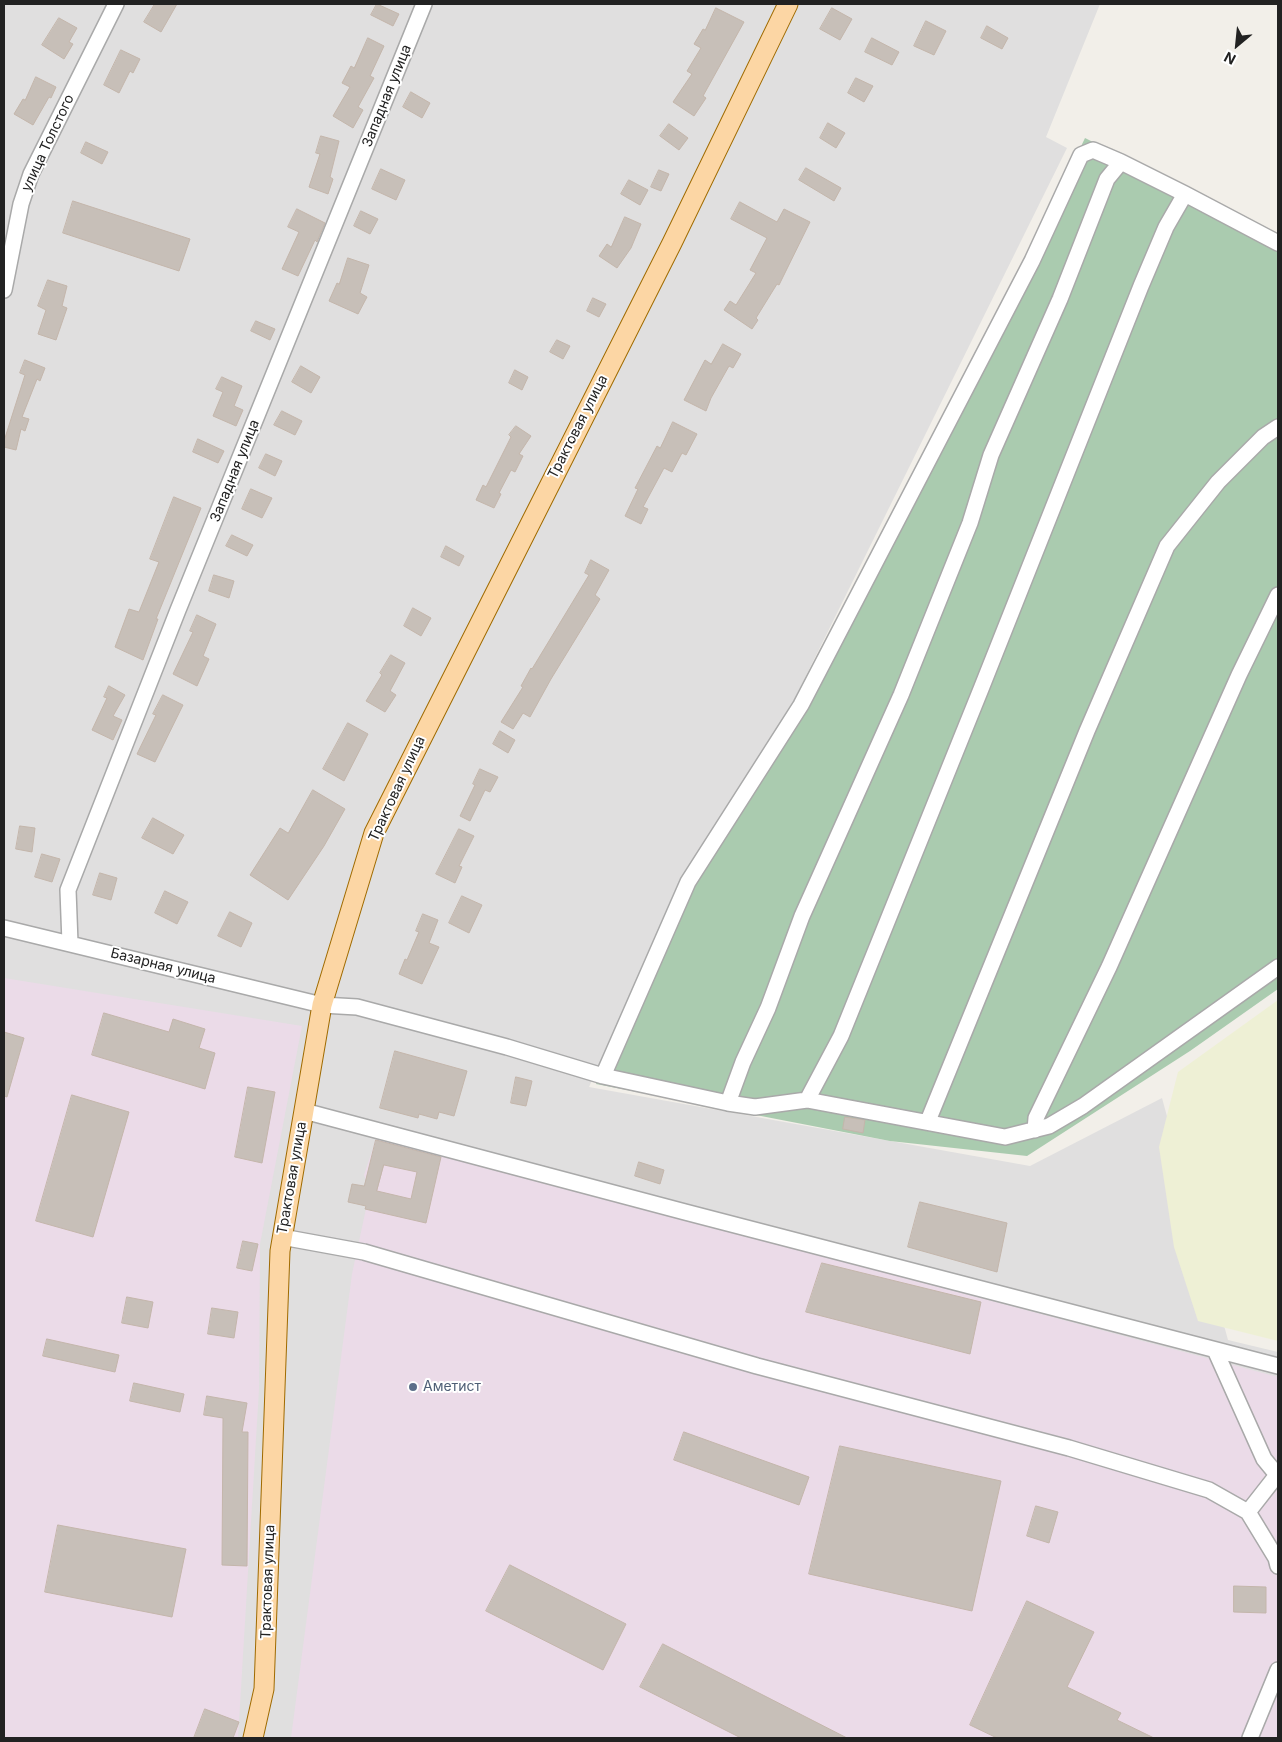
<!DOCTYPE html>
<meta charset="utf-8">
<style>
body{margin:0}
#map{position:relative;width:1282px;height:1742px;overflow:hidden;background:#f2efe9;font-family:Inter,sans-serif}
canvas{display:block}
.frame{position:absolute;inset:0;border:5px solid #222;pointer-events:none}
.north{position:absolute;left:1212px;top:20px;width:50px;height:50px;-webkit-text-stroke:4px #fff;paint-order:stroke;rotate:208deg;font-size:14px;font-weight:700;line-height:20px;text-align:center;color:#222}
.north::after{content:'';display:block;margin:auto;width:18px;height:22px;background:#222;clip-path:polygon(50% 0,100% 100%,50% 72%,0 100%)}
</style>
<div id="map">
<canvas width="1282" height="1742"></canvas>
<div class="frame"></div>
<div class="north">N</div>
</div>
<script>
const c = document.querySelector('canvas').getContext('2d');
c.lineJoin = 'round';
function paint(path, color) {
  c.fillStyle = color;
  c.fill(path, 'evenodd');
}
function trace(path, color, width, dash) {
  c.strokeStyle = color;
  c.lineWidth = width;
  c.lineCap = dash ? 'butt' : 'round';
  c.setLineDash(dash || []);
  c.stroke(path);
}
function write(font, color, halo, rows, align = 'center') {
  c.font = font + ' Inter,sans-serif';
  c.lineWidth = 4;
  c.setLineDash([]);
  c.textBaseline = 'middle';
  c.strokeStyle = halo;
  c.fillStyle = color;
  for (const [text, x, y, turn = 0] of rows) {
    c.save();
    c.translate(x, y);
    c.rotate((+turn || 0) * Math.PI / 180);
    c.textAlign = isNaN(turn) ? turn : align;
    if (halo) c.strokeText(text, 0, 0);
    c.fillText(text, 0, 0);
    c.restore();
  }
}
const residential = new Path2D(`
 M 4,4 L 1100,4 L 1046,137 L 1067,148 L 794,700 L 680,882 L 589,1087 L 1030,1166 L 1162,1098 L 1228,1340 L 1278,1352 L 1278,1738 L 4,1738 Z`);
const industrial = new Path2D(`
 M 4,978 L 302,1026 L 260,1244 L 259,1389 L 238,1738 L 4,1738 Z
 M 376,1139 L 442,1155 L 1278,1377 L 1278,1738 L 291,1738 L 352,1274 L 370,1190 L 364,1175 Z`);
const farmland = new Path2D(`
 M 1278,1000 L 1278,1341 L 1198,1321 L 1174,1247 L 1159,1147 L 1178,1072 Z`);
const cemetery = new Path2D(`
 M 1085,138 L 1227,209 L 1278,237 L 1278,989 L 1190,1051 L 1027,1156 L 890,1141 L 596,1084 L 613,1041 L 684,881 L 798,703 L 998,320 Z`);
const building = new Path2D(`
 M 155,4 L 177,4 L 161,32 L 144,22 Z
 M 377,4 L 399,14 L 393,26 L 371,15 Z
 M 716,8 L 744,22 L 703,96 L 706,98 L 694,116 L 673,102 L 692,74 L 687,71 L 701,48 L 694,44 L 703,29 L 705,30 Z
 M 832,8 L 852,19 L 840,40 L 820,29 Z
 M 59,18 L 77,28 L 69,42 L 73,44 L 64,59 L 42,45 Z
 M 926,21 L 946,31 L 934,55 L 914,46 Z
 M 987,26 L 1008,38 L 1002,49 L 981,38 Z
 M 368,38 L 384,46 L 370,76 L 374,78 L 358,107 L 363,110 L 353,128 L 333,116 L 350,87 L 342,83 L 351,66 L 354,68 Z
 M 872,38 L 899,52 L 892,65 L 865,52 Z
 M 121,50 L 140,59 L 133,73 L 130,71 L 119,93 L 104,85 Z
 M 36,77 L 56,87 L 51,98 L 49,97 L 33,125 L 14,114 L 23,99 L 25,100 Z
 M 856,78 L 873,86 L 864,102 L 848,93 Z
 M 411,92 L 430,103 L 422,118 L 403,107 Z
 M 828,123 L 845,133 L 836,148 L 820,138 Z
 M 669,124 L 688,138 L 679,150 L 660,136 Z
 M 321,136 L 339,141 L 330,177 L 333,179 L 328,194 L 309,187 L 320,154 L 316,153 Z
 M 86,142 L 108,152 L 102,164 L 81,153 Z
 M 806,168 L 841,188 L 834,201 L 799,180 Z
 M 381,169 L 405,180 L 396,200 L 372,189 Z
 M 659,170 L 669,174 L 661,191 L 651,187 Z
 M 629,180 L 648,190 L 640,205 L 621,194 Z
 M 73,201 L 190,239 L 179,271 L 63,233 Z
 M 740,202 L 777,222 L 784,209 L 810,222 L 779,285 L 777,284 L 756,318 L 758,320 L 752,329 L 724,310 L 730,301 L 736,305 L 756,273 L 750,270 L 767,238 L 731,219 Z
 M 297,209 L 325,223 L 317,242 L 315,240 L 298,276 L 282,269 L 299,232 L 288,227 Z
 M 361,211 L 378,219 L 370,234 L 354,226 Z
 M 625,217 L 641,224 L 631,248 L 617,268 L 599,256 L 607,244 L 611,247 Z
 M 348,258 L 369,265 L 360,293 L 367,297 L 358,314 L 329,301 L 337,283 L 339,284 Z
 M 48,280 L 67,286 L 62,306 L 67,308 L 56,340 L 38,334 L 46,310 L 38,306 Z
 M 593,298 L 606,304 L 599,317 L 587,311 Z
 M 256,321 L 275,329 L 270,340 L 251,331 Z
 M 557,340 L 570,346 L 563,359 L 550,352 Z
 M 723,344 L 741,354 L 733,368 L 729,366 L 711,398 L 706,411 L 684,400 L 705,360 L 711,364 Z
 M 25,360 L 45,368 L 40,381 L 37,379 L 22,417 L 29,419 L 25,431 L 21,429 L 16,450 L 4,447 L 4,441 L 25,375 L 20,373 Z
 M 301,366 L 320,377 L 311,393 L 292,382 Z
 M 515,370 L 528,377 L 522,390 L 509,383 Z
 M 222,377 L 242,386 L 234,406 L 243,410 L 236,426 L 213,416 L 223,392 L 216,389 Z
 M 282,411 L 302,421 L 295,435 L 274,425 Z
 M 673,422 L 697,434 L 686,455 L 682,453 L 672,472 L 664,468 L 643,507 L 648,509 L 641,524 L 625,516 L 638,489 L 635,488 L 657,446 L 660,448 Z
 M 516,426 L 531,436 L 519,454 L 523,456 L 515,472 L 511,470 L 499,493 L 501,494 L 494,508 L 476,500 L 483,485 L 486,487 L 511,437 L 509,435 Z
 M 198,439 L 224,451 L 218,463 L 193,452 Z
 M 266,454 L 282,461 L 275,476 L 259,468 Z
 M 251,489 L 272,498 L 262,518 L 242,509 Z
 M 174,497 L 201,508 L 156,619 L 158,619 L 143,660 L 115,647 L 129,609 L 139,612 L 159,562 L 150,559 Z
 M 232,535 L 253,545 L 247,556 L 226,546 Z
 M 446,546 L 464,556 L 459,566 L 441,557 Z
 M 591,560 L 609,570 L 595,595 L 600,599 L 551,679 L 530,717 L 523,713 L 513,729 L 501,722 L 523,687 L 521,686 L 531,668 L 532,669 L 589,575 L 585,573 Z
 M 214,575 L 234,581 L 229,598 L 209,591 Z
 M 413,608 L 431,618 L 421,636 L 404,626 Z
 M 197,615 L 216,624 L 203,656 L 209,659 L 197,686 L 173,674 L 193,632 L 190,631 Z
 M 391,655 L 405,663 L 390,691 L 396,695 L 385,712 L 366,701 L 382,675 L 380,673 Z
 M 109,686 L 125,695 L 113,716 L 122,720 L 113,740 L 92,730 L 107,698 L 104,697 Z
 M 163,695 L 183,705 L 155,762 L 137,754 L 156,715 L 153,714 Z
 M 348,723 L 368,734 L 344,781 L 323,769 Z
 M 500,731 L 515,740 L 508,753 L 493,744 Z
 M 480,769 L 498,777 L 490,792 L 485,790 L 470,821 L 460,816 L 475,785 L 473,784 Z
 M 313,790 L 345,809 L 324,846 L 288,900 L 250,875 L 280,828 L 288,833 Z
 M 153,818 L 184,835 L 173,854 L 142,838 Z
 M 20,826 L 35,828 L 32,852 L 16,849 Z
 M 459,829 L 474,836 L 459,866 L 462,867 L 455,883 L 436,874 Z
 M 42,854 L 60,859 L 52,882 L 35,877 Z
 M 100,873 L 117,878 L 111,900 L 93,895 Z
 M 165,891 L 188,902 L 177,924 L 155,913 Z
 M 462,896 L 482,905 L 469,933 L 449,923 Z
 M 230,912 L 252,923 L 241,947 L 218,936 Z
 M 423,914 L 438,920 L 429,943 L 439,947 L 422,984 L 399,974 L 405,959 L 407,960 L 419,932 L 416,931 Z
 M 104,1013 L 169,1032 L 173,1019 L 205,1029 L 199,1048 L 215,1053 L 205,1089 L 92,1055 Z
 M 4,1032 L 24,1038 L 7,1097 L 4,1096 Z
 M 395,1051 L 467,1071 L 454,1116 L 439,1112 L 437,1119 L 419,1114 L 418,1118 L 380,1108 Z
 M 516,1077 L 532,1081 L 526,1106 L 511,1103 Z
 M 248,1087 L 275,1092 L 262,1163 L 235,1157 Z
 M 72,1095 L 129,1112 L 93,1237 L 36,1221 Z
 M 845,1117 L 865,1120 L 863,1133 L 843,1129 Z
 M 376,1140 L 441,1157 L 426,1223 L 365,1209 L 366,1206 L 348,1202 L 352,1184 L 364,1186 ZM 384,1165 L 417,1172 L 411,1199 L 377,1191 Z
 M 639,1162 L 664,1170 L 660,1184 L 635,1176 Z
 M 920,1202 L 1007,1223 L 997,1272 L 908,1247 Z
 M 243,1241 L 258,1244 L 252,1271 L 237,1268 Z
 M 822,1263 L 981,1302 L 970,1354 L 806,1312 Z
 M 127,1297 L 153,1302 L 148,1328 L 122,1323 Z
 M 212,1308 L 238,1312 L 234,1338 L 208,1334 Z
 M 47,1339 L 119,1355 L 115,1372 L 43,1356 Z
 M 134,1383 L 184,1394 L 180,1412 L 130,1401 Z
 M 207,1396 L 247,1403 L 242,1432 L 248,1432 L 247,1566 L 222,1565 L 223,1418 L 204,1415 Z
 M 684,1432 L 809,1477 L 799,1505 L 674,1460 Z
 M 840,1446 L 1001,1481 L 972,1611 L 809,1574 Z
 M 1036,1506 L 1058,1512 L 1049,1543 L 1027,1536 Z
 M 58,1525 L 186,1549 L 172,1617 L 45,1592 Z
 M 510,1565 L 626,1624 L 603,1670 L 486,1611 Z
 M 1234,1586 L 1266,1587 L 1266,1613 L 1234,1612 Z
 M 1027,1601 L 1094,1632 L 1067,1687 L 1121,1713 L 1117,1720 L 1154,1738 L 997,1738 L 970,1725 Z
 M 663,1644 L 847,1738 L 741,1738 L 640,1687 Z
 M 205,1709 L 239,1722 L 233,1738 L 194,1738 Z`);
const minor = new Path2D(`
 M 4,290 L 21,204 L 31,174 L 116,4
 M 4,928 L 322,1005 L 357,1007 L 507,1047 L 603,1076 L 728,1103 L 755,1107 L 807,1100 L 1005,1137 L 1049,1126 L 1083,1106 L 1278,967
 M 70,943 L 68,890 L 178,610 L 424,4
 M 603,1076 L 688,882 L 801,705 L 1032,261 L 1081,155 L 1093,150 L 1121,162
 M 807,1100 L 841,1036 L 981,689 L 1141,286 L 1166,227 L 1185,194
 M 728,1103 L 743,1062 L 768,1008 L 802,916 L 901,695 L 970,523 L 991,455 L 1060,299 L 1107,179 L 1121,162 L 1185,194 L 1278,243
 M 304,1111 L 685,1212 L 1278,1366
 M 928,1121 L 1087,731 L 1167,546 L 1218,482 L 1263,437 L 1278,427
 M 1035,1130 L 1036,1118 L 1109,967 L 1239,675 L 1278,595
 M 282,1237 L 364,1252 L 757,1366 L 1069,1448 L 1209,1490 L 1248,1512 L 1276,1558 L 1278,1566
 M 1215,1350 L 1264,1459 L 1278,1476
 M 1248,1512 L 1277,1475
 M 1250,1738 L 1278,1670`);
const major = new Path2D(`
 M 253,1738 L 264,1689 L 280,1251 L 322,1005 L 374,833 L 672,243 L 788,4`);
const markers = [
 [413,1387,5,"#5c6f8a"]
];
const streetNames = [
 ["Западная улица",387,96,-68],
 ["улица Толстого",48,143,-65],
 ["Трактовая улица",578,427,-63],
 ["Западная улица",235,471,-68],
 ["Трактовая улица",397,789,-65],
 ["Базарная улица",163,966,14],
 ["Трактовая улица",292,1178,-80],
 ["Трактовая улица",268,1582,-88]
];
const serviceNames = [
 ["Аметист",423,1387]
];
paint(residential, '#e0dfdf');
paint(industrial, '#ebdbe8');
paint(farmland, '#eef0d5');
paint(cemetery, '#aacbaf');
paint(building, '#c7bfb8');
trace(building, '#c4b6ab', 1);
trace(minor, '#a9a9a9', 18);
trace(major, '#a06b00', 21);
trace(minor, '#fff', 15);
trace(major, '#fcd6a4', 19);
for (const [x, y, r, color] of markers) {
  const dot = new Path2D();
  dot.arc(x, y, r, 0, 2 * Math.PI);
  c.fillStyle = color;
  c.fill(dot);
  trace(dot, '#fff', 2);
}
write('14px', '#222', '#fff', streetNames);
write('14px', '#4e5e75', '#fff', serviceNames, 'left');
</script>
